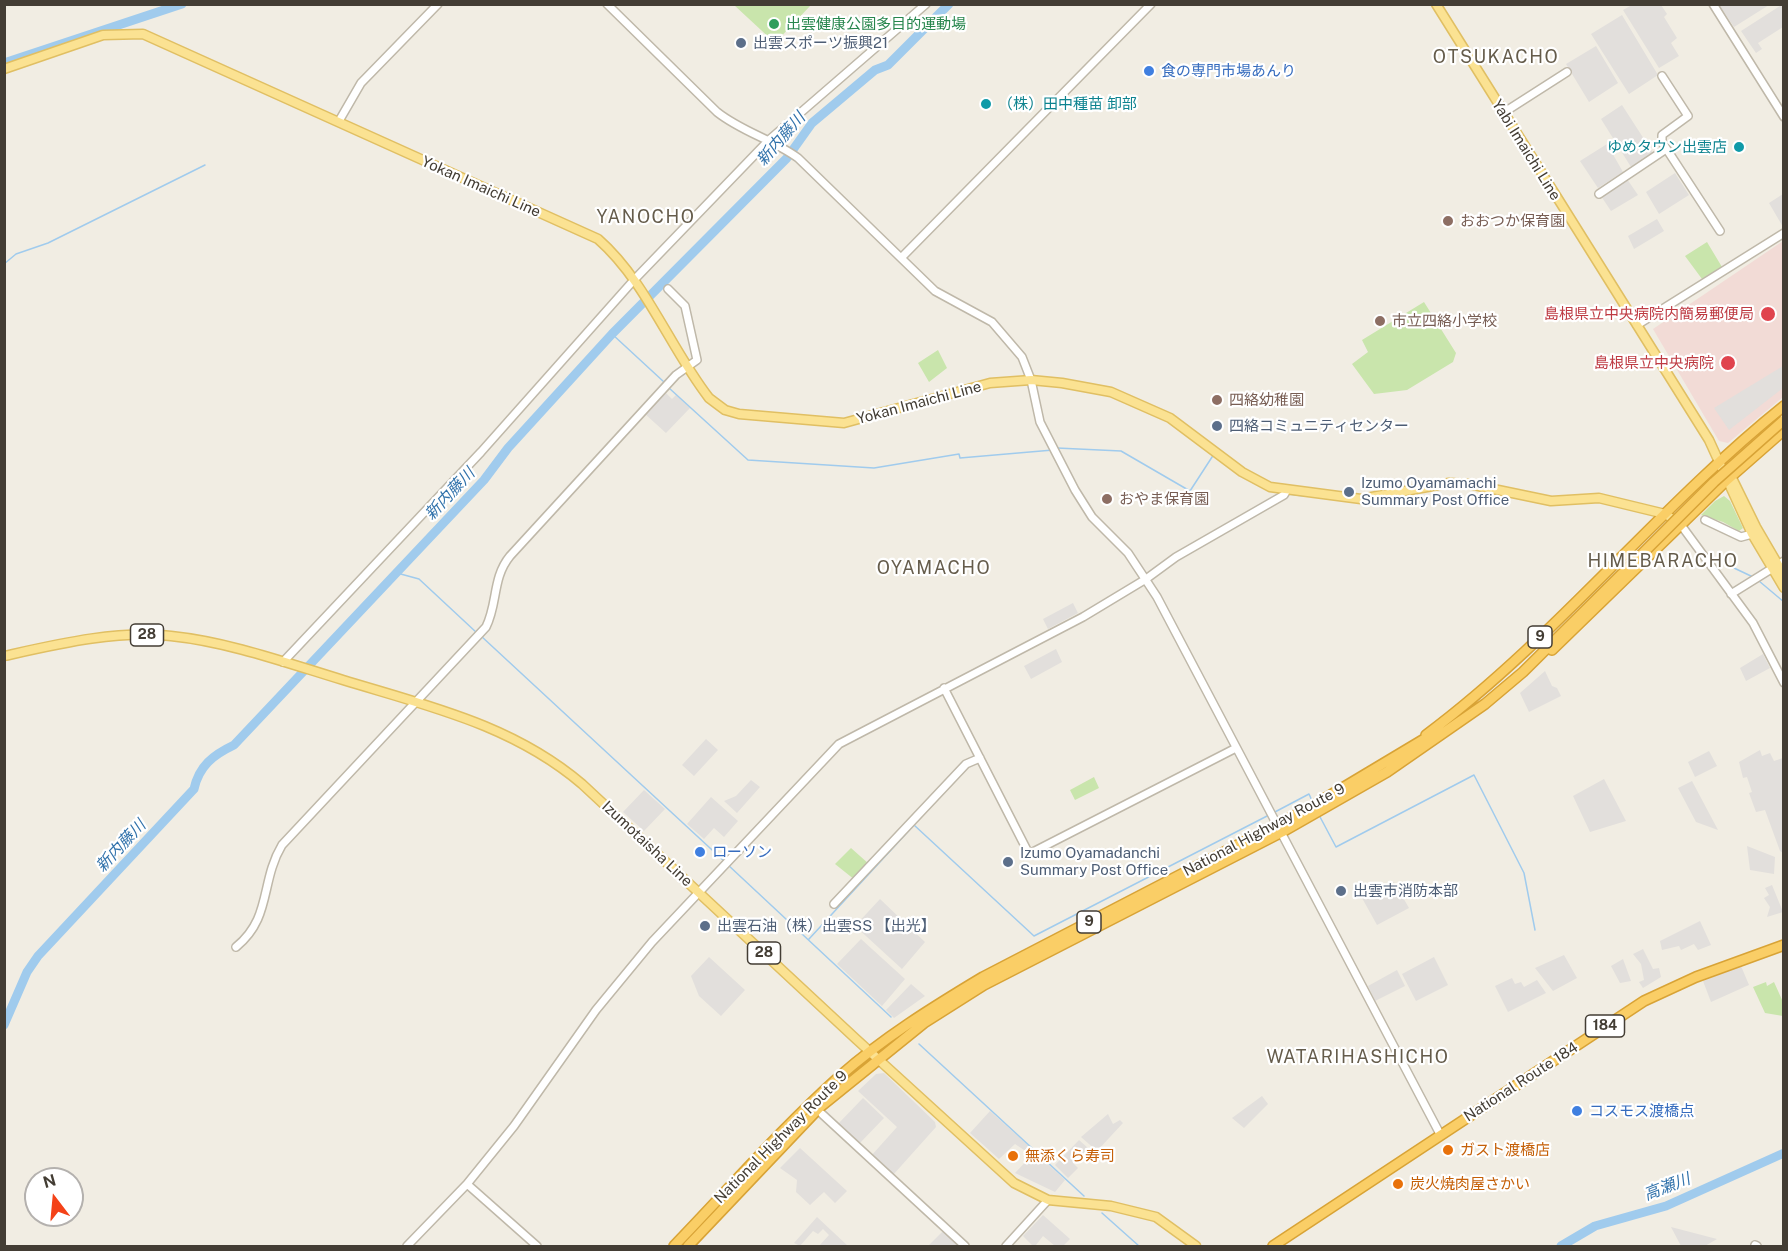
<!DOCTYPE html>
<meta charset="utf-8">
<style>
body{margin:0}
#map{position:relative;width:1788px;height:1251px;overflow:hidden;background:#f1ede3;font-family:"Public Sans",sans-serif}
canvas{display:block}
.frame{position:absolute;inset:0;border:6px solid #433d34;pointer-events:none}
.north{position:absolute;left:24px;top:1167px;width:60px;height:60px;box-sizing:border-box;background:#fff;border:2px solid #b4b1ae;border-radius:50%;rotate:344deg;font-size:16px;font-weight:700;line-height:24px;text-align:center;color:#433d34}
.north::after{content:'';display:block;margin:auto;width:21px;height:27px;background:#f44218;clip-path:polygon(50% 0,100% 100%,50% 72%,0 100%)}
</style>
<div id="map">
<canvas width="1788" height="1251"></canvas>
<div class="frame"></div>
<div class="north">N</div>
</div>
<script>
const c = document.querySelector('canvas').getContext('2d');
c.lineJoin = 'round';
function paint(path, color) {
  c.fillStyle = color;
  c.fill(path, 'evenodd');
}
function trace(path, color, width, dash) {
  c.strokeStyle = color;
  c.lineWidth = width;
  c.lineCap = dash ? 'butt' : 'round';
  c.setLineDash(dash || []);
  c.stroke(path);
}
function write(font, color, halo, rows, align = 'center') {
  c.font = font + ' "Public Sans","Noto Sans JP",sans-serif';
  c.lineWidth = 4.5;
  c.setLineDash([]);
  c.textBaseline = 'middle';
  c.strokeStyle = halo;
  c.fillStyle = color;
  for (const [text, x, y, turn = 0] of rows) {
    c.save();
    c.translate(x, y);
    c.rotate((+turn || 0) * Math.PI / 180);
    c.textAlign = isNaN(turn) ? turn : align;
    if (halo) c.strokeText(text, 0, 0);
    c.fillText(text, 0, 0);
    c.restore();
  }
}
const medical = new Path2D(`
 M 1783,241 L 1783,397 L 1728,443 L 1719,441 L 1653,329 Z`);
const green = new Path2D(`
 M 734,5 L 811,5 L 775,43 Z
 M 1707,242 L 1722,267 L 1702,279 L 1685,256 Z
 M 1424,302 L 1456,353 L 1453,362 L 1407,390 L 1374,394 L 1352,364 L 1368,352 L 1362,340 Z
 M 938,350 L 947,368 L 929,382 L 918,363 Z
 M 1724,496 L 1730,501 L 1743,528 L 1739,531 L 1723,522 L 1701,515 L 1715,501 Z
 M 1094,777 L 1099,788 L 1075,800 L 1070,790 Z
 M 851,848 L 869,864 L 855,880 L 835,864 Z
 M 1766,982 L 1767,986 L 1774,982 L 1783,1002 L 1783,1016 L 1765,1013 L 1753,987 Z`);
const parking = new Path2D(`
 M 1783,4 L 1783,27 L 1758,43 L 1762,49 L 1756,53 L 1741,31 Z
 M 1632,5 L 1661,5 L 1667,14 L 1664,17 L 1677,38 L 1671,43 L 1679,56 L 1659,68 L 1623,10 Z
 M 1719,5 L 1769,5 L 1734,27 Z
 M 1622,15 L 1658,75 L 1629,94 L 1591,34 Z
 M 1596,46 L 1618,83 L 1589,102 L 1566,64 Z
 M 1622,105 L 1653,153 L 1631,167 L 1601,119 Z
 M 1607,144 L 1623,172 L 1598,188 L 1580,161 Z
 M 1675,173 L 1689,195 L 1659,214 L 1646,192 Z
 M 1627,179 L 1638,195 L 1611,211 L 1601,196 Z
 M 1783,194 L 1783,227 L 1769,203 Z
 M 1657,219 L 1664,231 L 1634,249 L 1628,236 Z
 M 1783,366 L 1783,388 L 1729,430 L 1714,408 Z
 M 666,393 L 672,399 L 676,395 L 690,408 L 666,433 L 645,414 Z
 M 1073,603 L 1078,613 L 1048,629 L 1043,619 Z
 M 1056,649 L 1062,662 L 1031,679 L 1024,666 Z
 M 1763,654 L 1770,668 L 1746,681 L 1740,668 Z
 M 1545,671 L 1552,686 L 1557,688 L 1561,696 L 1529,712 L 1520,693 Z
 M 706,739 L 718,750 L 694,776 L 682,765 Z
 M 1760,750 L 1762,756 L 1770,753 L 1774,761 L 1783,758 L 1783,853 L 1780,851 L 1765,810 L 1756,812 L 1749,793 L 1752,792 L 1747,777 L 1743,778 L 1739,762 Z
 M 1709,751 L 1717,766 L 1695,777 L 1688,762 Z
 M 1604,779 L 1626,821 L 1590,832 L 1573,796 Z
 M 751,780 L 760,787 L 737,813 L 724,801 L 736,796 Z
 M 1692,781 L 1718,830 L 1696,822 L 1678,788 Z
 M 644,790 L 665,809 L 644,831 L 623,812 Z
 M 711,797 L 738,821 L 724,837 L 714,828 L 704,839 L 687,824 Z
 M 1747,846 L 1775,857 L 1774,874 L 1750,870 Z
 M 1394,882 L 1409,908 L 1377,925 L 1362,898 Z
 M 1772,885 L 1783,912 L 1767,917 L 1770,907 L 1764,898 L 1769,895 L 1765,888 Z
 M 880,899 L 925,942 L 902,969 L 855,926 Z
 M 1700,921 L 1711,945 L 1698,950 L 1694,944 L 1681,950 L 1679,946 L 1662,950 L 1660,941 Z
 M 861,939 L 905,979 L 882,1006 L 837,964 Z
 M 1643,949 L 1653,969 L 1659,968 L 1661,977 L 1643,988 L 1639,982 L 1644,980 L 1641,964 L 1633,954 Z
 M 1564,955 L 1577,978 L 1553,991 L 1535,968 Z
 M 709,957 L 745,990 L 721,1016 L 699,996 L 691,976 Z
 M 1434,957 L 1448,985 L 1416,1001 L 1402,974 Z
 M 1623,959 L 1631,981 L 1620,983 L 1611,966 Z
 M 1741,966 L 1749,985 L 1711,1002 L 1703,981 Z
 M 1397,970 L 1405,986 L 1375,1001 L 1368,986 Z
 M 1512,978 L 1515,984 L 1521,982 L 1524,987 L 1537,980 L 1546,993 L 1508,1012 L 1495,986 Z
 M 911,984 L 925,996 L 894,1018 L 886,1010 Z
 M 884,1073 L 935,1122 L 936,1127 L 893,1175 L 871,1156 L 897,1127 L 858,1091 L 876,1074 Z
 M 1262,1096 L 1268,1104 L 1244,1128 L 1232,1118 Z
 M 863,1098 L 884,1118 L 859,1144 L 837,1125 Z
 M 990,1111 L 1031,1148 L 1027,1152 L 1015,1144 L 999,1159 L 970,1133 Z
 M 1108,1114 L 1113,1124 L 1120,1120 L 1123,1123 L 1097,1151 L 1081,1137 Z
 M 1079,1140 L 1088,1148 L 1074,1164 L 1078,1168 L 1068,1178 L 1055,1165 Z
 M 800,1148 L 847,1191 L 835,1203 L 824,1192 L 810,1205 L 796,1192 L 797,1180 L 780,1168 Z
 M 1035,1152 L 1065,1180 L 1055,1192 L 1015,1173 Z
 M 1043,1215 L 1070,1239 L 1063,1246 L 1055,1246 L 1043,1236 L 1036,1245 L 1032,1245 L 1023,1236 Z
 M 817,1217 L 848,1246 L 819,1246 L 829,1235 L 823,1229 L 818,1234 L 813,1231 L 800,1246 L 794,1243 Z
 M 1671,1227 L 1717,1239 L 1705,1246 L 1681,1246 Z
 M 943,1231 L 961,1246 L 928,1246 Z`);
const stream = new Path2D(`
 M 4,264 L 16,254 L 48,243 L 205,165
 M 612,334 L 664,382
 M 669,388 L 748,460 L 874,468 L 959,454 L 960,458 L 1053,450
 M 1057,448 L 1121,451 L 1190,491 L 1214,454
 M 1251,481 L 1260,486
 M 1288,494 L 1304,496
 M 1323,498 L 1348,501
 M 1734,568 L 1753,577
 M 397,573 L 419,579 L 477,633
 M 1759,581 L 1784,602
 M 481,636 L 724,861
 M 1273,813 L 1309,794 L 1313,803
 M 1319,815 L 1336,847 L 1474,775 L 1524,873 L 1535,930
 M 727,864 L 891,1017
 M 809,939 L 914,825 L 1034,936 L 1269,815
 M 919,1044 L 1084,1196
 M 1102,1213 L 1139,1246`);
const river = new Path2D(`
 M 4,63 L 182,4
 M 4,1025 L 27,972 L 38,956 L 194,789 C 199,766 213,755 234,745 L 484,480 L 508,448 L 612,334 L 787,158 L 812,123 L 875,70 L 888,65 L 949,4
 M 1561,1246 L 1595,1226 L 1666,1206 L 1784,1153`);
const minor = new Path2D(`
 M 607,4 L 717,112 C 742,132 772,139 798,158 L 935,291 L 992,322 L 1022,357 L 1031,380 L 1040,422 L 1075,490 L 1092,517 L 1128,553 L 1157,597 L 1440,1134
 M 1713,4 L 1784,117
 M 1662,76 L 1688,116 L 1662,135 L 1662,142 L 1720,231
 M 1503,113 L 1567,72
 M 339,121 L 361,83 L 438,4
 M 1599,194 L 1666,149
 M 901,258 L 1151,4
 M 1637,325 L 1784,233
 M 1705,520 L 1741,537 L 1752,534
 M 1681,525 L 1753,623 L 1784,683
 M 1731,594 L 1784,561
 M 283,662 L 481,452 L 633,281 L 769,140 L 926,4
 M 944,688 L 1029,854 L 1236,748
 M 834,904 L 966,764 L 980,758
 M 236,947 C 272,918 260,882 282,845 L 486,627 C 498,603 492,578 510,556 L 676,375 L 697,360 L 685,306 L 668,289
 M 822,1114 L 965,1246
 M 467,1184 L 537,1246
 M 1755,1245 L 1757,1246
 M 407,1246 L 467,1184 L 514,1126 L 596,1010 L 652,942 L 839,744 L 1083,617 L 1146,579 L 1176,557 L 1284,495 L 1287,490
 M 1006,1246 L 1048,1200`);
const major = new Path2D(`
 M 1436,4 L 1709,440 L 1752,534 L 1784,588
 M 4,69 L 103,35 L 143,34 L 598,239 C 646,281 670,348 709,398 L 725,410 L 739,414 L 844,423 L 990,383 L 1031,380 L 1062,383 L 1111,392 L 1170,418 L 1242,472 L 1270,487 L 1361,499 L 1449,483 L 1469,484 L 1551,501 L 1599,498 L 1665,514 L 1679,523
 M 1729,472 L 1756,527 L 1784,575
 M 4,656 C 58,644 116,630 171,636 C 229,642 287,663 343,680 C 428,706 513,725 582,784 L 856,1039 L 1014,1183 L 1048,1200 L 1111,1206 L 1156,1217 L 1196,1246`);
const highway = new Path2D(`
 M 1552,650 L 1727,480 L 1784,430
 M 1426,735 C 1556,638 1657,508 1784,406
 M 674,1246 C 729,1189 781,1129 840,1076 C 883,1038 933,1007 983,977 L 1309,808 L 1431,735
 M 688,1246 L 820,1107 L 924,1023 L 984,985 L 1282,832 L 1387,772 L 1485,704 L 1523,672 L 1635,561
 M 1273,1246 L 1644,1001 L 1696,977 L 1784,945`);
const highwayBridge = new Path2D(`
 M 1635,561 L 1714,482 L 1784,420`);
const markers = [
 [774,24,6,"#2e9e5b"],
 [741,43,6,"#5c6f8a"],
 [1149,71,6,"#3f7fe0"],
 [986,104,6,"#0f9aa8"],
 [1739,147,6,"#0f9aa8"],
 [1448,221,6,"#8d6e63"],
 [1768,314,8,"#e0444e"],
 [1380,321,6,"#8d6e63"],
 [1728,363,8,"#e0444e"],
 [1217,400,6,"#8d6e63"],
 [1217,426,6,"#5c6f8a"],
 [1349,492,6,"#5c6f8a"],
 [1107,499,6,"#8d6e63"],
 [700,852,6,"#3f7fe0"],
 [1008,862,6,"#5c6f8a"],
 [1341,891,6,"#5c6f8a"],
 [705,926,6,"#5c6f8a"],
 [1577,1111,6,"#3f7fe0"],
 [1448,1150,6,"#e8710a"],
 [1013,1156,6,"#e8710a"],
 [1398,1184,6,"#e8710a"]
];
const shields = [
 [147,635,33],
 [1540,637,24],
 [1089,922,24],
 [764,953,33],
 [1605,1026,39]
];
const shieldNames = [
 ["28",147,635],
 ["9",1540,637],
 ["9",1089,922],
 ["28",764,953],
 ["184",1605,1026]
];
const leisureNames = [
 ["出雲健康公園多目的運動場",786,24]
];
const serviceNames = [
 ["出雲スポーツ振興21",753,43],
 ["四絡コミュニティセンター",1229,426],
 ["Izumo Oyamamachi",1361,483],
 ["Summary Post Office",1361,500],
 ["Izumo Oyamadanchi",1020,853],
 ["Summary Post Office",1020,870],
 ["出雲市消防本部",1353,891],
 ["出雲石油（株）出雲SS 【出光】",717,926]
];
const shopNames = [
 ["食の専門市場あんり",1161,71],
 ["ローソン",712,852],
 ["コスモス渡橋点",1589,1111]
];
const cultureNames = [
 ["（株）田中種苗 卸部",998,104],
 ["ゆめタウン出雲店",1727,147,"right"]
];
const streetNames = [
 ["Yabi Imaichi Line",1526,150,58],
 ["Yokan Imaichi Line",481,187,24],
 ["Yokan Imaichi Line",919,403,-15],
 ["National Highway Route 9",1264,830,-28],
 ["Izumotaisha Line",647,844,43],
 ["National Route 184",1521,1082,-33],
 ["National Highway Route 9",781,1137,-45]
];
const educationNames = [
 ["おおつか保育園",1460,221],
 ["市立四絡小学校",1392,321],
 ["四絡幼稚園",1229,400],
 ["おやま保育園",1119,499]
];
const healthNames = [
 ["島根県立中央病院内簡易郵便局",1754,314],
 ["島根県立中央病院",1714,363]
];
const foodNames = [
 ["ガスト渡橋店",1460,1150],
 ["無添くら寿司",1025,1156],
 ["炭火焼肉屋さかい",1410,1184]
];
const waterNames = [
 ["新内藤川",781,139,-49],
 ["新内藤川",450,494,-47],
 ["新内藤川",121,846,-47],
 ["高瀬川",1667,1187,-21]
];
const quarterNames = [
 ["OTSUKACHO",1496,57],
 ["YANOCHO",646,217],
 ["HIMEBARACHO",1663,561],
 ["OYAMACHO",934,568],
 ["WATARIHASHICHO",1358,1057]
];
paint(medical, '#f2dbd6');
paint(green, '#c9e5ac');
paint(parking, '#e2dfdc');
trace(stream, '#a0cbed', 1.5);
trace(river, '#a0cbed', 9);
trace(minor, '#bfb8a9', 10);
trace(major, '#e0bf63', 11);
trace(highway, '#d8a336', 12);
trace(minor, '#fff', 7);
trace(major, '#fbe292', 8);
trace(highway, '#face66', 9);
trace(highwayBridge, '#d8a336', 12, []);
trace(highwayBridge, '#face66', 9);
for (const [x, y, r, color] of markers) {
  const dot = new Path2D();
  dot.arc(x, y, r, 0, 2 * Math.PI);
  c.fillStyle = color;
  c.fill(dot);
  trace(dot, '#fff', 2);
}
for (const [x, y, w] of shields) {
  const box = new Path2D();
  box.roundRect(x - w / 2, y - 11, w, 22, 4.5);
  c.fillStyle = '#fff';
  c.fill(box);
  trace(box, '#433d34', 1.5);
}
write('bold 14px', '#433d34', null, shieldNames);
write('15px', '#27864d', '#fff', leisureNames, 'left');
write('15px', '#4e5e75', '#fff', serviceNames, 'left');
write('15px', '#366cbe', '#fff', shopNames, 'left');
write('15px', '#0d838f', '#fff', cultureNames, 'left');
write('15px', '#433d34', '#fff', streetNames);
write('15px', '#785e54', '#fff', educationNames, 'left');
write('15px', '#be3a42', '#fff', healthNames, 'right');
write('15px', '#c56008', '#fff', foodNames, 'left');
write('italic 16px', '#3172ab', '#fff', waterNames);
c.letterSpacing = '1.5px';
write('18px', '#655c4b', '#fff', quarterNames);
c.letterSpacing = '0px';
</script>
